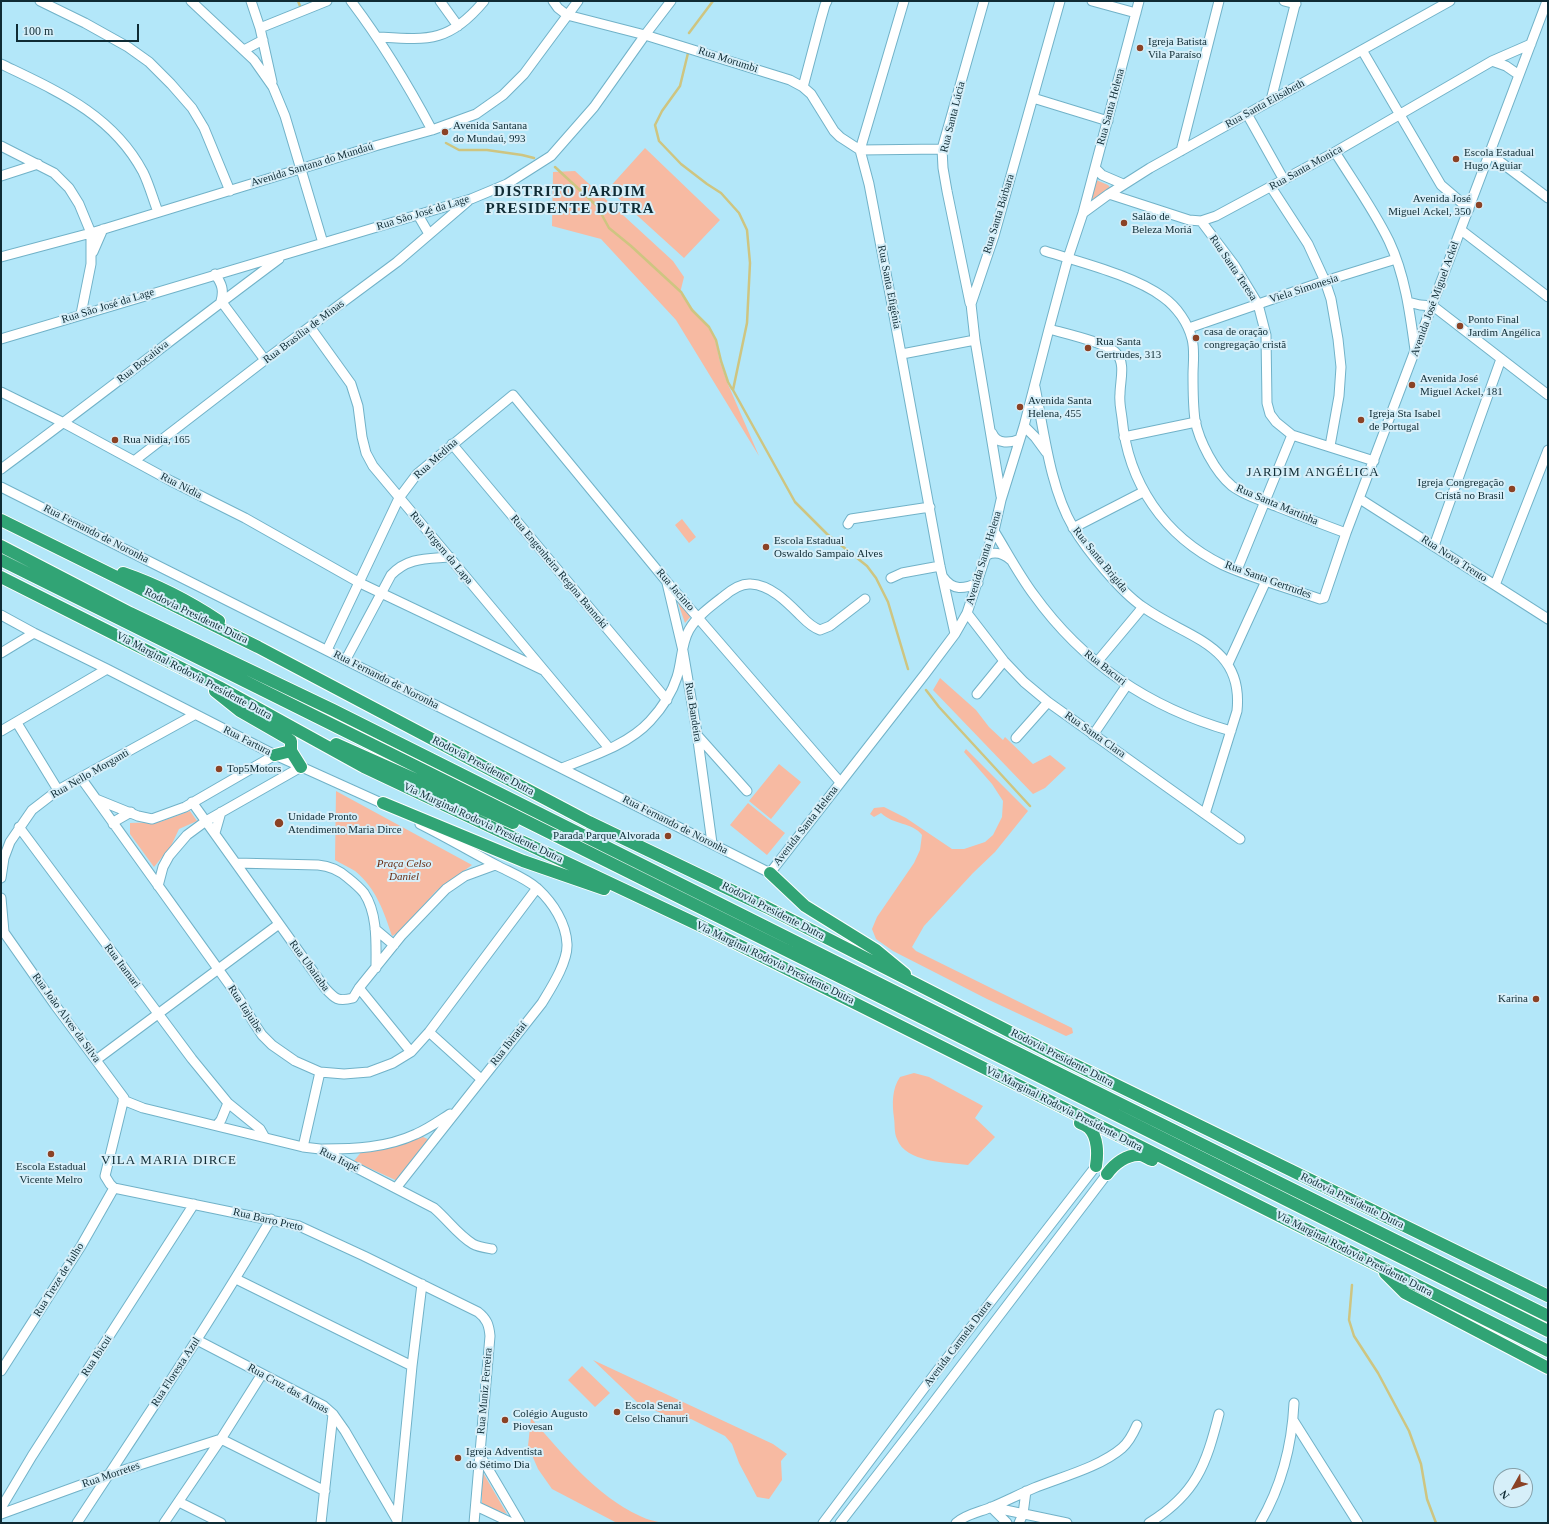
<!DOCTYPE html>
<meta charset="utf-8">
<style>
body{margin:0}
#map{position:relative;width:1549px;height:1524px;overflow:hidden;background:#b3e7f9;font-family:Georgia,serif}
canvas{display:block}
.frame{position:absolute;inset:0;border:2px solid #0f2b34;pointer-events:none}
.north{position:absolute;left:1493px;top:1468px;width:40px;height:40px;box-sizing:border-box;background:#d6eff9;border:1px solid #86a1aa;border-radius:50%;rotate:231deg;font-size:11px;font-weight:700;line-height:16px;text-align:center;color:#0f2b34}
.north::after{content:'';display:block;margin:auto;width:14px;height:18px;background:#8b4225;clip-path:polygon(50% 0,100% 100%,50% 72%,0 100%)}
.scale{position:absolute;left:16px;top:24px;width:123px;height:18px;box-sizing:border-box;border:2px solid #0f2b34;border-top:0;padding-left:5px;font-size:12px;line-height:14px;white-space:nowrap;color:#0f2b34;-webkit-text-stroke:3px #d6eff9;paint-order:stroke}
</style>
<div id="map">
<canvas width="1549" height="1524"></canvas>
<div class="frame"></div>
<div class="north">N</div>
<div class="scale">100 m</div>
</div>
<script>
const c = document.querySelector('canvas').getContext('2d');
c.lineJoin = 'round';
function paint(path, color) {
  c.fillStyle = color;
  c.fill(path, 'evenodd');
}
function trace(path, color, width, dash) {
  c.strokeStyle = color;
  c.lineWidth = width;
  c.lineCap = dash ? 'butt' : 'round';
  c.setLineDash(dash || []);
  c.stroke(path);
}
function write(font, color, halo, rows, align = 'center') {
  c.font = font + ' Georgia,serif';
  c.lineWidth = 4;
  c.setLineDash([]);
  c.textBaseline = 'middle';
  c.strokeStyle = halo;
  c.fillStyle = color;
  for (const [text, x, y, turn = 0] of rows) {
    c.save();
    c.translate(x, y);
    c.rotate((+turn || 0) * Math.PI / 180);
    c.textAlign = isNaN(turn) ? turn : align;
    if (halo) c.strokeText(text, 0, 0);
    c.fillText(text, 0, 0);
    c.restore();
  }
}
const green = new Path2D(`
 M 645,148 L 720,220 L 684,258 L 608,189 Z
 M 575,171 L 673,261 L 684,277 L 680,293 L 714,335 L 720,362 L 727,382 L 759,456 L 676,320 L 601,239 L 552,226 L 553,172 Z
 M 1094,179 L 1108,185 L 1112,190 L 1101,198 L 1090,200 Z
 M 682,519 L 696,537 L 689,543 L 675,525 Z
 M 677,600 L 691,616 L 685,623 Z
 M 940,678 L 976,710 L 989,727 L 1003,740 L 1005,737 L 1033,764 L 1050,755 L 1066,768 L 1045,788 L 1033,794 L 933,690 Z
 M 966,749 L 1028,811 L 995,852 L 973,873 L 924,926 L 912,947 L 916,951 L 1072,1028 L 1073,1033 L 1066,1036 L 987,999 L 893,951 L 876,939 L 872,929 L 877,917 L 914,863 L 920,850 L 922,835 C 912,822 893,825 881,813 L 874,817 L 870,814 L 874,808 L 884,807 L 906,818 L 952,849 L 964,849 L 985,842 L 993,835 L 1002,817 L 1003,801 L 992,784 L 964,752 Z
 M 779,764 L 801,782 L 771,819 L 749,801 Z
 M 336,791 L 472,865 L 436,891 L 401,931 L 392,936 C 384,912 376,888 355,871 C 349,867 341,864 335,860 Z
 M 748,803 L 785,833 L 767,855 L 730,825 Z
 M 190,811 L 197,821 L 179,829 L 171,846 L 154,867 L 130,834 L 130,823 L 160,822 Z
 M 914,1073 L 929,1077 L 983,1106 L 975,1118 L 995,1137 L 968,1165 C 946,1162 906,1163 897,1139 C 894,1133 895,1124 894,1118 C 892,1103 892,1089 900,1077 Z
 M 423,1137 L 437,1143 L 404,1184 L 354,1161 L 362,1151 Z
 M 593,1360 L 773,1444 L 787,1454 L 781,1461 L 782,1480 L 769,1499 L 757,1497 L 739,1463 L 732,1444 L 725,1436 L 691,1419 L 673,1418 L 639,1404 Z
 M 582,1366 L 610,1393 L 595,1407 L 568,1380 Z
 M 531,1418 C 562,1453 596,1496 640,1516 C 647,1520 656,1521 663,1523 L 617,1523 L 552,1489 L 538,1469 L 528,1446 Z
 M 482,1471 L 507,1514 L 482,1504 Z`);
const stream = new Path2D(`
 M 298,1 L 300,6
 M 689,33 L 713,1
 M 688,53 L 680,86 L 662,111 L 655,125 L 659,141 L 681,164 L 707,184 L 721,193 L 739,213 L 747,230 L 750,263 L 747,323 L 733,390 L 795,502 L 827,534 L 867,566 L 876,578 L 888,602 L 908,669
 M 446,143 L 459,150 L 487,150 L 522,155 L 534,158
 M 555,167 L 597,206 L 609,228 L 631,246 L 681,292 L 692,310 L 709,327 L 716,340 L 721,361 L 728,382 L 732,389
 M 926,690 L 939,707 L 1030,806
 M 1352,1285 L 1349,1320 L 1354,1336 L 1378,1373 L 1409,1431 L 1421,1464 L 1427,1499 L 1436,1523`);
const minor = new Path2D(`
 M 40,1 L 85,23 L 128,47 L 149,62 L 171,84 L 192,108 L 204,128 L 230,191
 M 191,1 L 254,60 L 273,87 L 285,116 L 323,243
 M 251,1 L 260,28 L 272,82
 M 351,1 C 382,42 408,85 432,130
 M 440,1 L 458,26
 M 553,1 L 558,8 L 567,15 L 645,35 L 790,80 L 803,87 L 811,94 L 834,131 L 840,137 L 860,150
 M 904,1 L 860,150 L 869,184 L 890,294 L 940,566 L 955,634
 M 1092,1 L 1136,13
 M 1284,1 L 1296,4
 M 260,28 L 327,1
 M 378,37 C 428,40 449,43 484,1
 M 244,50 L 263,40
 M 1362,50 L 1441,185 L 1469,209
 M 1492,61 L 1506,66 L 1519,75
 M 1,64 C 57,91 112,114 143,172 C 149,184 153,199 158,212
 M 803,87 L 821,19 L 825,5 L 827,1
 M 1033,98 L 1108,121
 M 1271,100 L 1296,1
 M 1247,114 L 1284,180
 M 1,146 L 54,173 L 69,188 L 79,204 L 91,233 L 91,264 L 81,314
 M 860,150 L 942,149
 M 1181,151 L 1219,1
 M 1335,152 C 1353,181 1374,210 1389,241 C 1405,275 1410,313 1415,350
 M 1490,154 L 1548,198
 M 1095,168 L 1102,175 L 1123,184
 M 1,176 L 38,164
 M 1271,187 L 1308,244 L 1325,281 L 1331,299 L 1338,339 L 1341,367 L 1339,396 L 1330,446
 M 1109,194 L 1189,220 L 1201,221 L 1216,216 L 1335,152 L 1492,61 L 1531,44
 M 1083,213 L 1109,194 L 1150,168 L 1450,1
 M 418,215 L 429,234
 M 1201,221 L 1235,266 L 1258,304 L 1266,335 L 1267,403 L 1270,414 L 1276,422 L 1292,435 L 1374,461
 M 1461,230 L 1548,297
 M 1045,251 C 1082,263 1133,275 1163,297 C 1177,307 1188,323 1192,339 C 1195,350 1193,364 1193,375 C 1193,390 1193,405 1195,420 C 1199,441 1215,472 1232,486 C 1245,496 1263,501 1278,507 C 1301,516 1324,525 1346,533
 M 93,252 L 103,229
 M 1,257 L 91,233 L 375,146 L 432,130 L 476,114 L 503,95 L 524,74 L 578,1
 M 215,274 C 222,284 224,290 221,301 L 265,360
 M 1408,302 L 1420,305 L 1433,306 L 1548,395
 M 970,303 L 947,191 L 943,168 L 942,149 L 984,1
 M 310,327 L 351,384 L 358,406 L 362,437 L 366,453 L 373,466 L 609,748
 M 1189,328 L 1325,281 L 1396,259
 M 1049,329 C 1063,333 1108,343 1116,353 C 1126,363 1120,381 1120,394 C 1119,402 1121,410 1122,418 C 1128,483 1164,536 1223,565 C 1254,579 1288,588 1320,599 L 1324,598 L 1346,533 L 1547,1
 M 1,339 L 471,199 L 507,184 L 551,156 L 594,107 L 645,35 L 671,1
 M 902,354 L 975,340
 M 1035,387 C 1044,431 1050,488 1073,527 C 1087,551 1121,592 1143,607 C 1186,638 1244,644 1237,711 L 1205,814
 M 1,392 L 64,423 L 171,481 L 245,518 L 360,583 L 543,670
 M 1024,426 L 1035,437 L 1046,452
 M 992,433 C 997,445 1011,443 1020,439
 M 1124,437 L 1196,422
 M 452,444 L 667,700
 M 134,461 L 265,360 L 397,262 L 468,201
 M 1,469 C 95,400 186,328 279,259
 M 1,487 L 770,873 L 925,674 L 955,634 L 967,613 L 994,531 L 1001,500 L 1024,426 L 1049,329 L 1068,258 L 1083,213 L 1139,1
 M 1001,496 L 975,340 L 971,304 L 994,236 L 1060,1
 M 1360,499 L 1548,619
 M 848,524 L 851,519 L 930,507
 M 1073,528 L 1143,492
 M 994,531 C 1007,552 1019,575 1034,595 C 1083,663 1150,708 1231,731
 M 1434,546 L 1501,359
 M 987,555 C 995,551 1004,554 1011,560
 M 1237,570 L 1292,435
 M 943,577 C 953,591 964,589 978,583
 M 891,578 L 902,573 L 940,566
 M 667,583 L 683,651 L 697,733 L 712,843
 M 1495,585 L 1548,450
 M 967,613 L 1004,661 L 1024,682 L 1048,702 L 1240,839
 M 1,615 L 34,633 L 107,669 L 275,755 L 388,806
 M 327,650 L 399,498 L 417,474 L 513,395 L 667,582 L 840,782
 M 1,653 L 34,633
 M 346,659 L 391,575 C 408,557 427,559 450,557
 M 1097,662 L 1143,607
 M 1228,664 L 1266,581
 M 977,694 L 1004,661
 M 17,723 L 58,790
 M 1,731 L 107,669
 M 697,735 L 747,791
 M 1093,735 L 1127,685
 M 1016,738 L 1048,702
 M 562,768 C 592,756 628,745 650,721 C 662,708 672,693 677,677 C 682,662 681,644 689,630 C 697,616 711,606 724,596 C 731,590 741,583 751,584 C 770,585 786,601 799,614 C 805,620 811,627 820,630 L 830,626 L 865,599
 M 81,778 L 239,998 L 254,1023 L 262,1035 L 272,1045 L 295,1061 L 320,1072 L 344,1074 L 369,1072 L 393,1063 L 411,1052 L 429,1032 L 537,888
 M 96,799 L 138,816 L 152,819 L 185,807 L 275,755
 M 192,802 L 325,988 C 335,999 338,1002 353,998 L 359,988 L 401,936 L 446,889 L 465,876 L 495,865
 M 113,824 L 117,820 L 131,812
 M 19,827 L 192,1059 L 228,1103 L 260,1129 L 264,1136
 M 215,833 L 221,812
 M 236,863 L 318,865 C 330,866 339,870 348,878 C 353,882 360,888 364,893 C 378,914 376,944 376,968
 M 1,878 L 4,858 L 10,842 L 32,810 L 58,790 L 194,715
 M 158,886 L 163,867 L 169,856 L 187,835 L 206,821 L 301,767
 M 1,898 L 4,932
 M 1,928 L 55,1005 L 124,1098 L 105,1176 L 110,1184 L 114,1188 L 299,1226 L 364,1256 L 478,1312 C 487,1319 489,1325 490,1336 L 474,1523
 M 375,929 L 394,945
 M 359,988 L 411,1052
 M 429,1032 L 481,1079
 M 96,1060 L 279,924
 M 123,1100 L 143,1108 L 303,1147 L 320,1149 L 434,1208 C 448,1220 458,1235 473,1244 C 478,1247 486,1248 492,1249
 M 217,1125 L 221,1120 L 228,1103
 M 303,1147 L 320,1072
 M 323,1149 C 354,1149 386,1148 416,1134 C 428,1129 439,1121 450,1114
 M 396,1188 L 542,1003 C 551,988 568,962 567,944 C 566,923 553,903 538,889 C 526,878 509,872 496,865 C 470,851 446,837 420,824
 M 236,1279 L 412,1366
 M 197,1340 L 324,1406 L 333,1414 L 345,1431 L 397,1520
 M 1,1371 L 81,1246 L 114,1188
 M 1293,1420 L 1358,1523
 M 480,1455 L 520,1523
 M 179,1502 L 221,1523
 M 476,1506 L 512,1523
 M 991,1507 L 1067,1523
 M 991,1507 L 1007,1523
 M 1,1508 L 32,1456 L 194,1204
 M 1,1514 L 108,1475 L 221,1439 L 325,1491
 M 397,1522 L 412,1366 L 422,1284
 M 77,1523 C 143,1422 210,1323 271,1219
 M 164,1523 L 221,1439 L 262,1374
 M 321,1523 L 333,1414
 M 823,1523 L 937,1371 L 1096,1166
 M 840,1523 L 926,1412 L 1107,1174
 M 956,1523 C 966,1514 980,1512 992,1507 C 1006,1501 1020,1494 1034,1488 C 1061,1477 1100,1467 1122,1448 C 1129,1442 1133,1434 1137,1425
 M 1019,1523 L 1023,1514 L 1026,1491
 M 1149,1523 C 1196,1494 1206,1465 1219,1414
 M 1260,1523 C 1281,1487 1292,1445 1294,1403`);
const highway = new Path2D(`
 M 1,520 L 258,647 L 589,822 L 766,907 L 1057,1056 L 1548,1296
 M 1,546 L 130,613 L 333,710 L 988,1038 L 1548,1316
 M 1,560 C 517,815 1033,1073 1548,1331
 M 123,573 C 158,585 189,601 219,621
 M 1,577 L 219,687 L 364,767 L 703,927 L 1548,1351
 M 215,691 L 240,711 L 287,738 L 291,741 L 291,751 L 301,767
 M 336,744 L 513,823
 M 275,755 L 291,751
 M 383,803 L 523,861 L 604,889
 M 770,873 L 805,906 L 876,950 L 905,974
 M 1080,1123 C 1083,1124 1087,1126 1089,1128 C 1098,1137 1098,1154 1096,1166
 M 1107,1174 C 1114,1164 1127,1154 1140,1155 C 1144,1155 1148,1159 1152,1160
 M 1385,1273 L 1405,1293 L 1548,1368`);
const markers = [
 [1140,48,4,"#8b4225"],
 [445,132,4,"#8b4225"],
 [1456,159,4,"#8b4225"],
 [1479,205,4,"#8b4225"],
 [1124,223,4,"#8b4225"],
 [1460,326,4,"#8b4225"],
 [1196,338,4,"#8b4225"],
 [1088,348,4,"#8b4225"],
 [1412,385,4,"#8b4225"],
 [1020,407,4,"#8b4225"],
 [1361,420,4,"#8b4225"],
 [115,440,4,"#8b4225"],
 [1512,489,4,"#8b4225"],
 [766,547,4,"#8b4225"],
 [219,769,4,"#8b4225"],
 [279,823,5,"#8b4225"],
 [668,836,4,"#8b4225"],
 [1536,999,4,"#8b4225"],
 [51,1154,4,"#8b4225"],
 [617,1412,4,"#8b4225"],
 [505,1420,4,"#8b4225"],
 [458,1458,4,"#8b4225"]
];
const poiNames = [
 ["Igreja Batista",1148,42],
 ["Vila Paraíso",1148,55],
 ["Avenida Santana",453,126],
 ["do Mundaú, 993",453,139],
 ["Escola Estadual",1464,153],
 ["Hugo Aguiar",1464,166],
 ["Avenida José",1471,199,"right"],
 ["Miguel Ackel, 350",1471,212,"right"],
 ["Salão de",1132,217],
 ["Beleza Moriá",1132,230],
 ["Ponto Final",1468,320],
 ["Jardim Angélica",1468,333],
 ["casa de oração",1204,332],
 ["congregação cristã",1204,345],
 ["Rua Santa",1096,342],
 ["Gertrudes, 313",1096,355],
 ["Avenida José",1420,379],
 ["Miguel Ackel, 181",1420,392],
 ["Avenida Santa",1028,401],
 ["Helena, 455",1028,414],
 ["Igreja Sta Isabel",1369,414],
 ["de Portugal",1369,427],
 ["Rua Nidia, 165",123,440],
 ["Igreja Congregação",1504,483,"right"],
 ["Cristã no Brasil",1504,496,"right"],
 ["Escola Estadual",774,541],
 ["Oswaldo Sampaio Alves",774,554],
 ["Top5Motors",227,769],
 ["Unidade Pronto",288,817],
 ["Atendimento Maria Dirce",288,830],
 ["Parada Parque Alvorada",660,836,"right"],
 ["Karina",1528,999,"right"],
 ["Escola Estadual",51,1167,"center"],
 ["Vicente Melro",51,1180,"center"],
 ["Escola Senai",625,1406],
 ["Celso Chanuri",625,1419],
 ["Colégio Augusto",513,1414],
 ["Piovesan",513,1427],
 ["Igreja Adventista",466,1452],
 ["do Sétimo Dia",466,1465]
];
const streetNames = [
 ["Rua Morumbi",728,60,18],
 ["Rua Santa Elisabeth",1265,104,-29],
 ["Rua Santa Helena",1111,107,-75],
 ["Rua Santa Lúcia",953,117,-76],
 ["Avenida Santana do Mundaú",312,165,-17],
 ["Rua Santa Monica",1306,168,-29],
 ["Rua São José da Lage",423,213,-17],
 ["Rua Santa Bárbara",999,214,-73],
 ["Rua Santa Teresa",1233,268,56],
 ["Rua Santa Efigênia",889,287,79],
 ["Viela Simonesia",1304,289,-18],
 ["Avenida José Miguel Ackel",1435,299,-70],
 ["Rua São José da Lage",108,306,-17],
 ["Rua Brasília de Minas",304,332,-37],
 ["Rua Bocaiúva",143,362,-38],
 ["Rua Medina",436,459,-42],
 ["Rua Nidia",181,486,27],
 ["Rua Santa Martinha",1277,505,23],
 ["Rua Fernando de Noronha",96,534,27],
 ["Rua Virgem da Lapa",441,548,50],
 ["Avenida Santa Helena",984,558,-73],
 ["Rua Nova Trento",1454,559,33],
 ["Rua Santa Brigida",1100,560,51],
 ["Rua Engenheira Regina Bannoki",559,572,50],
 ["Rua Santa Gertrudes",1268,580,20],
 ["Rua Jacinto",675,590,49],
 ["Rodovia Presidente Dutra",196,616,26],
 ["Rua Bacuri",1105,668,38],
 ["Via Marginal Rodovia Presidente Dutra",194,676,28],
 ["Rua Fernando de Noronha",386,680,27],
 ["Rua Bandeira",693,712,81],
 ["Rua Santa Clara",1095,735,35],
 ["Rua Fartura",247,741,27],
 ["Rodovia Presidente Dutra",483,766,28],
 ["Rua Nello Morganti",90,774,-30],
 ["Via Marginal Rodovia Presidente Dutra",483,823,25],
 ["Rua Fernando de Noronha",675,825,27],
 ["Avenida Santa Helena",806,826,-52],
 ["Rodovia Presidente Dutra",773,911,27],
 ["Via Marginal Rodovia Presidente Dutra",775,963,26],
 ["Rua Itamari",122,966,53],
 ["Rua Ubaitaba",309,966,54],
 ["Rua Itajuibe",245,1009,57],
 ["Rua João Alves da Silva",66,1018,54],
 ["Rua Ibirataí",509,1044,-52],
 ["Rodovia Presidente Dutra",1062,1058,27],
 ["Via Marginal Rodovia Presidente Dutra",1064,1109,27],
 ["Rua Itapé",339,1160,26],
 ["Rodovia Presidente Dutra",1352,1201,26],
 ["Rua Barro Preto",268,1220,13],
 ["Via Marginal Rodovia Presidente Dutra",1354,1254,27],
 ["Rua Treze de Julho",59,1280,-58],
 ["Avenida Carmela Dutra",958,1344,-53],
 ["Rua Ibicui",97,1356,-57],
 ["Rua Floresta Azul",176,1372,-57],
 ["Rua Cruz das Almas",288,1389,29],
 ["Rua Muniz Ferreira",485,1391,-85],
 ["Rua Morretes",111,1475,-19]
];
const parkNames = [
 ["Praça Celso",404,864],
 ["Daniel",404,877]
];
const quarterNames = [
 ["JARDIM ANGÉLICA",1313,473],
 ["VILA MARIA DIRCE",169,1161]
];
const districtNames = [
 ["DISTRITO JARDIM",570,192],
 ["PRESIDENTE DUTRA",570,209]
];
paint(green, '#f7baa2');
trace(stream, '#cec581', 2.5);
trace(minor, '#71b2c8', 11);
trace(highway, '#fff', 14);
trace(minor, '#fff', 9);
trace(highway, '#31a475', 12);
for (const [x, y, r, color] of markers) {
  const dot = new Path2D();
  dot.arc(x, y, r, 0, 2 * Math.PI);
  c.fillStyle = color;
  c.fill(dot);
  trace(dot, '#d6eff9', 1.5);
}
write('11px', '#0f2b34', '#d6eff9', poiNames, 'left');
write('11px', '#0f2b34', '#d6eff9', streetNames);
write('italic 11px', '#692c12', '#d6eff9', parkNames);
c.letterSpacing = '1px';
write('13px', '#0f2b34', '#d6eff9', quarterNames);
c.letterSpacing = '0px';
c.letterSpacing = '1px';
write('bold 15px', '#0f2b34', '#d6eff9', districtNames);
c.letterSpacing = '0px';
</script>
